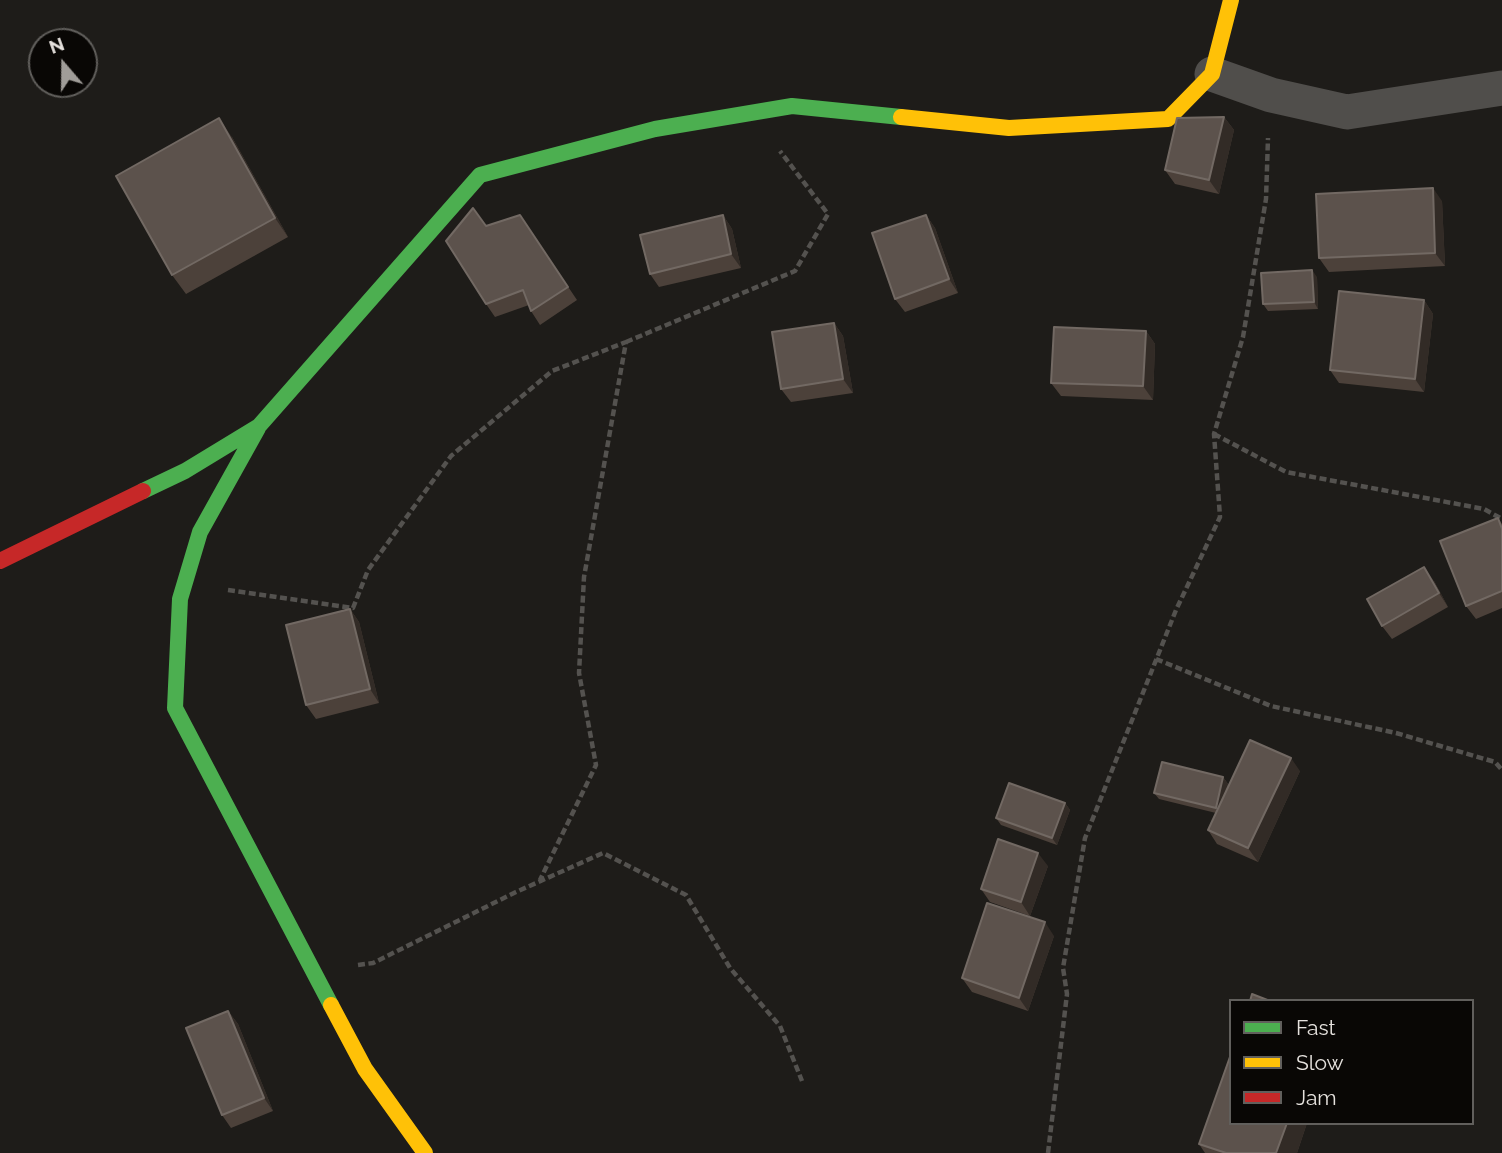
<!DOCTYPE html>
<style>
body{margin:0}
#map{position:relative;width:1502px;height:1153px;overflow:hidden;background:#1e1c19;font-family:Raleway,sans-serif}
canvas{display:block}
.legend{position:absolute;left:1229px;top:999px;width:245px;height:126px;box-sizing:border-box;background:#090705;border:2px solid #615f5c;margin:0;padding:9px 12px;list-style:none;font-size:21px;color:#e6e2de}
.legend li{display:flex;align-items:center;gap:14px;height:35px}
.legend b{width:35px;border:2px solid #615f5c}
.north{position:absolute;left:28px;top:28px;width:70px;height:70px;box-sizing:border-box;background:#090705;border:2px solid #615f5c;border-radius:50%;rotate:340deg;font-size:19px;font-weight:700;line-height:28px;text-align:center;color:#e6e2de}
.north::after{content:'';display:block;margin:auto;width:24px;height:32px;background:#a09d99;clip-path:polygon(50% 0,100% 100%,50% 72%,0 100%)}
</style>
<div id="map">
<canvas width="1502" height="1153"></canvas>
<ul class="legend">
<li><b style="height:9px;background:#4caf50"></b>Fast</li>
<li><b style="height:9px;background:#ffc107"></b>Slow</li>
<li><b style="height:9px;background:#c62828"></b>Jam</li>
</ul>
<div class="north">N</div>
</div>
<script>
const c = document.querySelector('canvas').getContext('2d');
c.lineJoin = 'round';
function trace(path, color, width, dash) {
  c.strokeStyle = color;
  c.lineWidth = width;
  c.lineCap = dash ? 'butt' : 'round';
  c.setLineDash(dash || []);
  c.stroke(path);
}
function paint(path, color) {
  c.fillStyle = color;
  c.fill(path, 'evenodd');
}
const path = new Path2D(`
 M 626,342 L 795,271 L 828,214 L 780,151
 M 1214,434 L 1286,472 L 1484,509 L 1502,519
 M 228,590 L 353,608 L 368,570 L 451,456 L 552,371 L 626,342 L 584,577 L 579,673 L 596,765 L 540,880
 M 1156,659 L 1271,706 L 1396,733 L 1495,762 L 1502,770
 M 358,965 L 373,963 L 516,892 L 603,853 L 686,895 L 730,968 L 780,1026 L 802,1081
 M 1048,1153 L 1067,994 L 1063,968 L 1085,838 L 1176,610 L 1220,517 L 1214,434 L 1243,337 L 1266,199 L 1268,138`);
const street = new Path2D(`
 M 1212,74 L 1271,95 L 1347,112 L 1502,88`);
const fast = new Path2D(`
 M 258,428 L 200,532 L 180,599 L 175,708 L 331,1005
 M 143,491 L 185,471 L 259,426 L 480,175 L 655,129 L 792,106 L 901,117`);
const slow = new Path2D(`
 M 901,117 L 1009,128 L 1168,119 L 1212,74 L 1231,0
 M 331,1005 L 365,1069 L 425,1153`);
const jam = new Path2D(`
 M 0,561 L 143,491`);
const wall = new Path2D(`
 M 1224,117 L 1234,130 L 1219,194 L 1175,184 L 1165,170 Z
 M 232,137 L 288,237 L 186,294 L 172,275 Z
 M 1442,201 L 1445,266 L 1329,272 L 1319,258 Z
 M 520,215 L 577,300 L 540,325 L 531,311 L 529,305 L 495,317 L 486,304 L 486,226 Z
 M 723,215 L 732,229 L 741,268 L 659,287 L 650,274 Z
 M 926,215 L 935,228 L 958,293 L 905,312 L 895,299 Z
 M 1317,277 L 1318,309 L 1268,311 L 1263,304 Z
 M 1424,300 L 1433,314 L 1424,392 L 1339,383 L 1330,370 Z
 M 834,323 L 843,336 L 853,393 L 791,402 L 781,389 Z
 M 1146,331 L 1155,344 L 1153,400 L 1061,396 L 1051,383 Z
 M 1498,518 L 1502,524 L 1502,608 L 1476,619 L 1466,606 Z
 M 1434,581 L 1448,607 L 1392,639 L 1382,626 Z
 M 350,609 L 359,622 L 379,703 L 316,719 L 306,705 Z
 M 1300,771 L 1258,862 L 1217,844 L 1208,830 L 1216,813 L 1159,799 L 1154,793 L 1223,777 L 1228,784 L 1226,793 Z
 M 1065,803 L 1070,810 L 1057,845 L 1001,825 L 996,818 Z
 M 1048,866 L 1030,916 L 990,902 L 981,889 Z
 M 1054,936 L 1028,1011 L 972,992 L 962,978 Z
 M 228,1011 L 238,1024 L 273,1111 L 231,1128 L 222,1115 Z
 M 1231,1123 L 1307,1123 L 1297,1153 L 1205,1153 L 1199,1144 Z`);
const shadedWall = new Path2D(`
 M 1224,117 L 1234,130 L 1219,194 L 1209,180 Z
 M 219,118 L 232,137 L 288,237 L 275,218 Z
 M 1433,188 L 1442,201 L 1445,266 L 1435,253 Z
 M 723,215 L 732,229 L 741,268 L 731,254 Z
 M 926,215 L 935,228 L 958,293 L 949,279 Z
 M 1312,270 L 1317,277 L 1318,309 L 1314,302 Z
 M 1424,300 L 1433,314 L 1424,392 L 1415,379 Z
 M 834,323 L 843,336 L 853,393 L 843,379 Z
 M 1146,331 L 1155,344 L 1153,400 L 1143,386 Z
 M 1424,567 L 1434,581 L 1448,607 L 1439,593 Z
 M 350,609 L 359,622 L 379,703 L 370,689 Z
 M 1291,758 L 1300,771 L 1258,862 L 1248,848 Z
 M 1223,777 L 1228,784 L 1220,815 L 1216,808 Z
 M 1065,803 L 1070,810 L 1057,845 L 1052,838 Z
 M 1038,853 L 1048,866 L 1030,916 L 1021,902 Z
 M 1045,922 L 1054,936 L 1028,1011 L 1019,998 Z
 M 228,1011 L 238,1024 L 273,1111 L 264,1098 Z
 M 1287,1123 L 1307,1123 L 1297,1153 L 1276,1153 Z`);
const building = new Path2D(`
 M 1224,117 L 1209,180 L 1165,170 L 1177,118 Z
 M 219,118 L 275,218 L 172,275 L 116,176 Z
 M 1433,188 L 1435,253 L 1319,258 L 1316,194 Z
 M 473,208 L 486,226 L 520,215 L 568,287 L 531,311 L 523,290 L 486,304 L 446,241 Z
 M 723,215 L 731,254 L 650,274 L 640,235 Z
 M 926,215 L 949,279 L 895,299 L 872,233 Z
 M 1312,270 L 1314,302 L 1263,304 L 1261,273 Z
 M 1339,291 L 1424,300 L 1415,379 L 1330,370 Z
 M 834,323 L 843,379 L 781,389 L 772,332 Z
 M 1054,327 L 1146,331 L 1143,386 L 1051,383 Z
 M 1498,518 L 1502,529 L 1502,591 L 1466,606 L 1440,541 Z
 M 1424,567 L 1439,593 L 1382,626 L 1367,599 Z
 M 350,609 L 370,689 L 306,705 L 286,625 Z
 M 1250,740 L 1291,758 L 1248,848 L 1208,830 Z
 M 1162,762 L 1223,777 L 1216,808 L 1154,793 Z
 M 1009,783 L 1065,803 L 1052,838 L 996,818 Z
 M 998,839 L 1038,853 L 1021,902 L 981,889 Z
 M 987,903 L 1045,922 L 1019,998 L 962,978 Z
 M 1252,994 L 1270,1001 L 1250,1001 Z
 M 228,1011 L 264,1098 L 222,1115 L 186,1028 Z
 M 1231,1054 L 1231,1123 L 1287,1123 L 1276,1153 L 1226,1153 L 1199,1144 Z`);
trace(path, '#54524f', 4.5, [7, 3.5]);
trace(street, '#504e4b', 35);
trace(fast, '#4caf50', 16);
trace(slow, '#ffc107', 16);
trace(jam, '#c62828', 16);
paint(wall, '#4c413a');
paint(shadedWall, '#322b26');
paint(building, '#5c524c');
trace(building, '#726963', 2);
</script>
